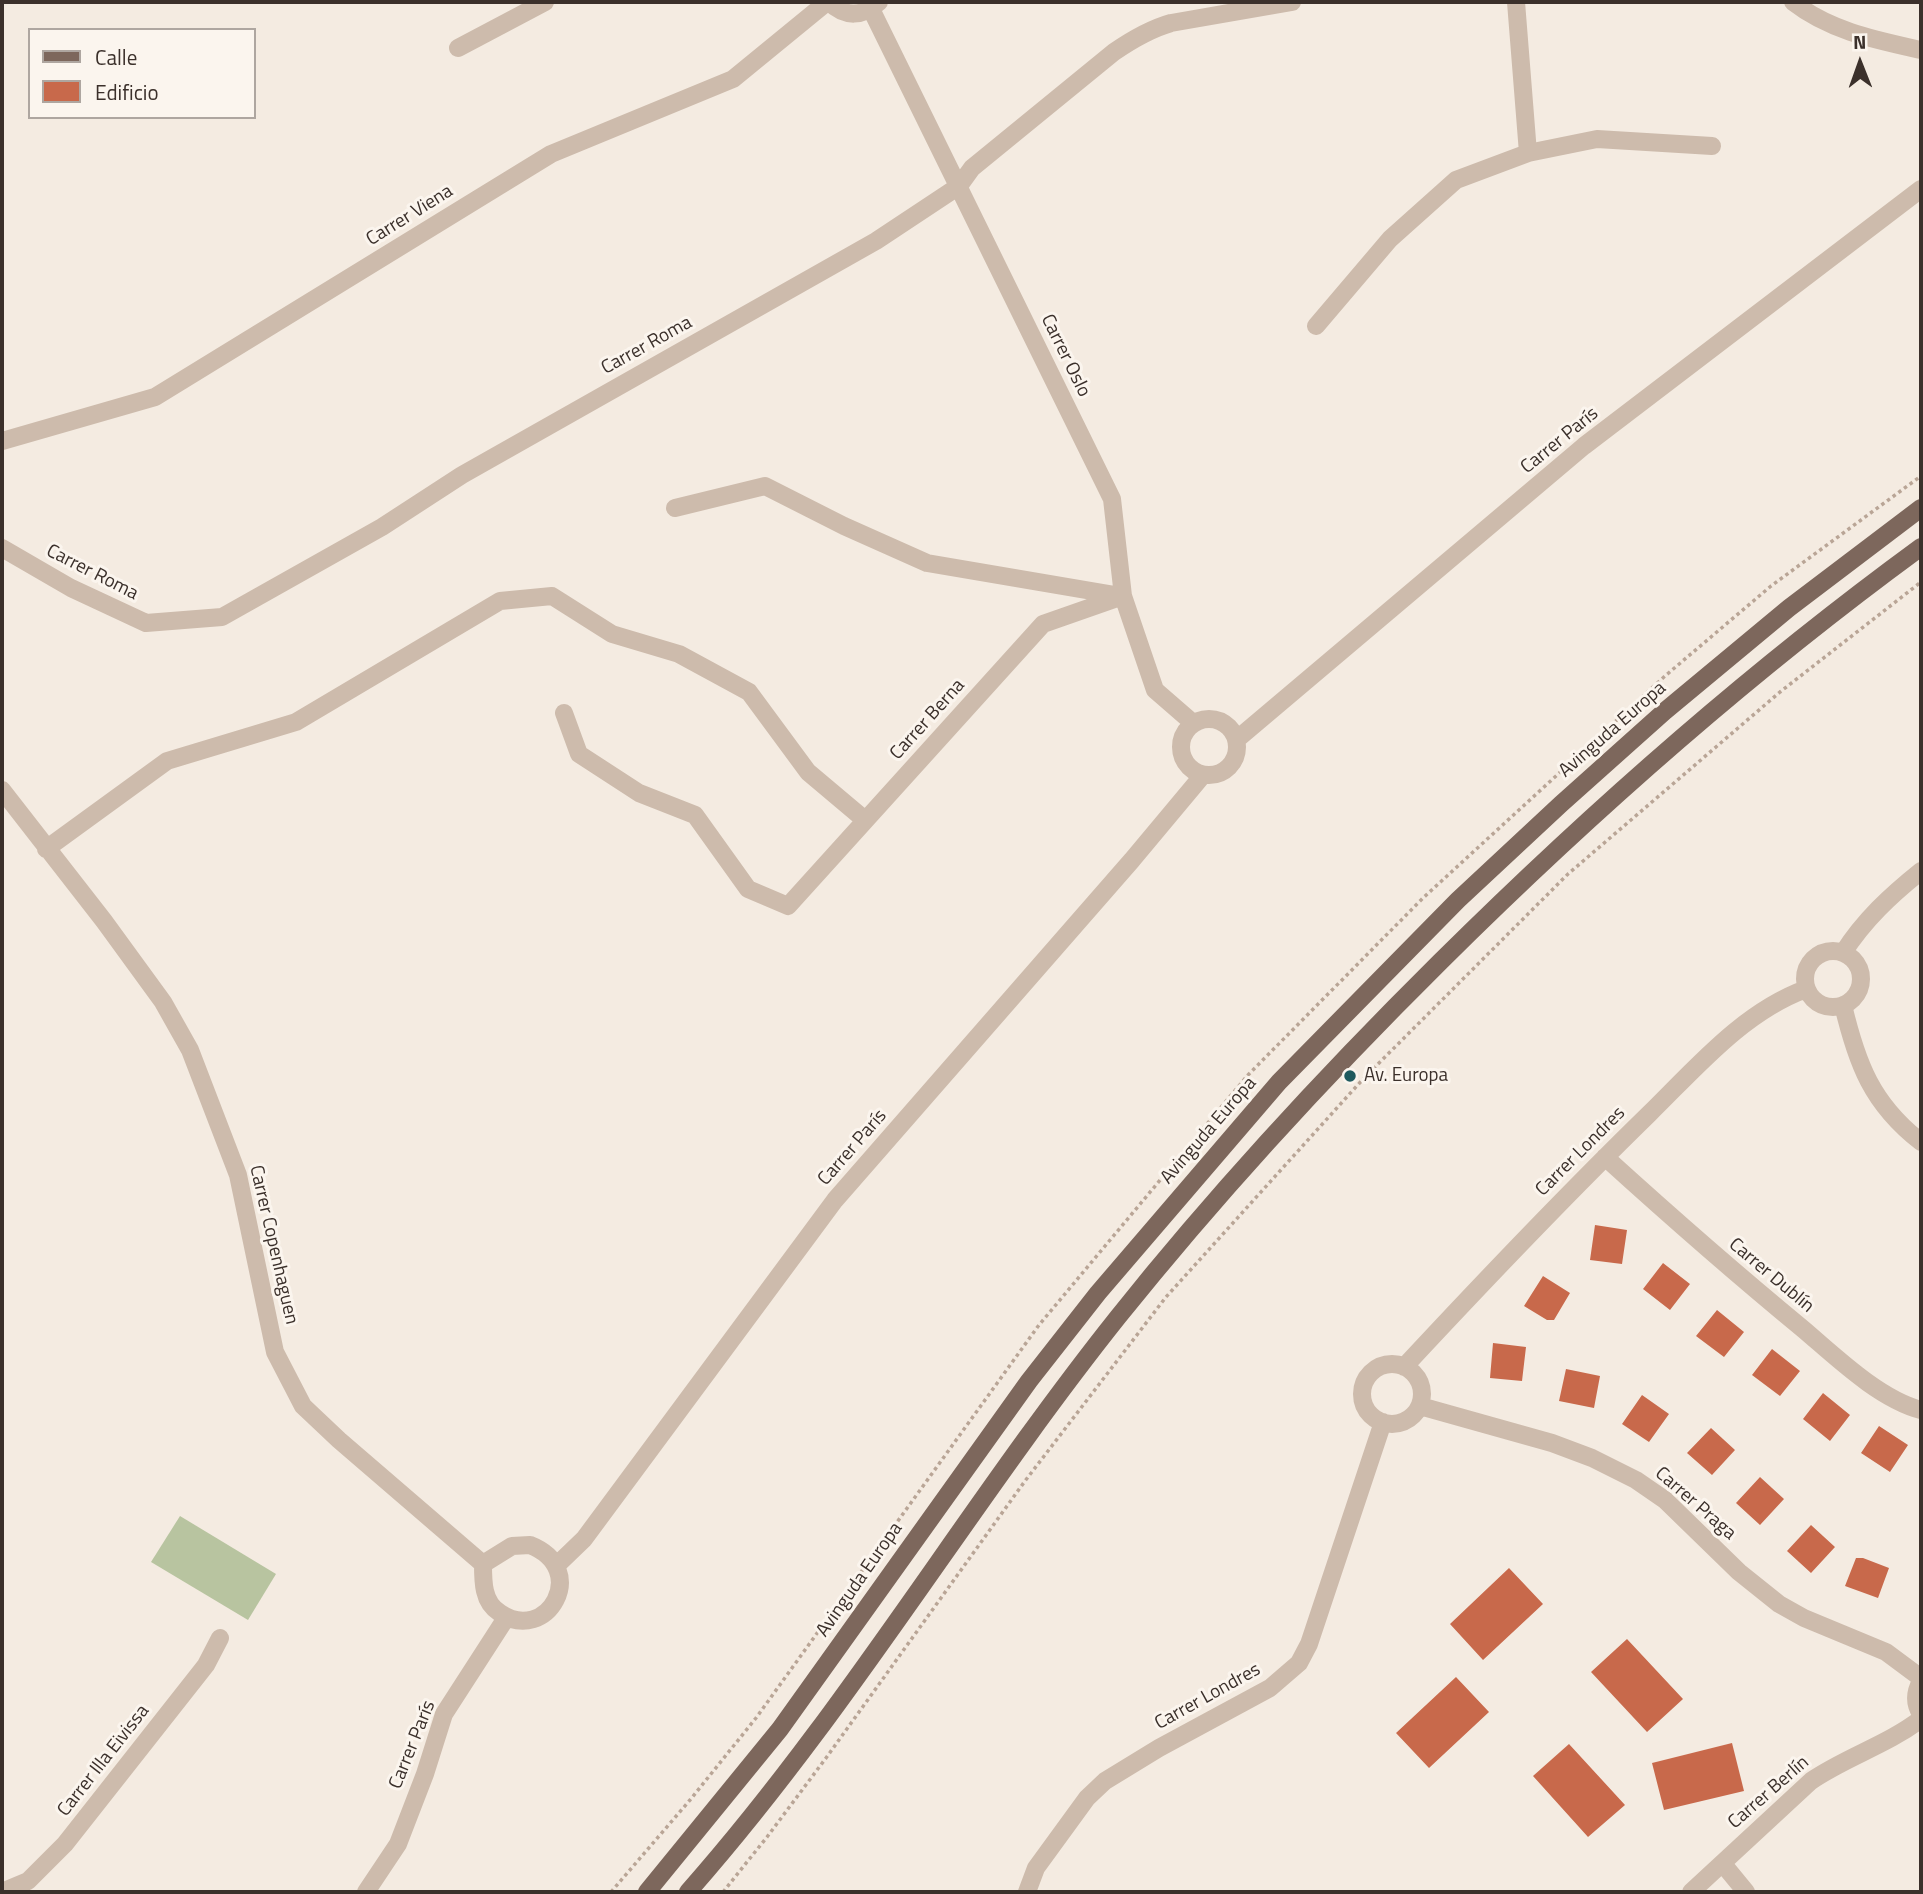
<!DOCTYPE html>
<meta charset="utf-8">
<style>
body{margin:0}
#map{position:relative;width:1923px;height:1894px;overflow:hidden;background:#f4ebe1;font-family:"Titillium Web",sans-serif}
canvas{display:block}
.frame{position:absolute;inset:0;border:4px solid #3b302b;pointer-events:none}
.legend{position:absolute;left:28px;top:28px;width:228px;height:91px;box-sizing:border-box;background:#fbf5ee;border:2px solid #aea6a0;margin:0;padding:9px 12px;list-style:none;font-size:21px;color:#3b302b}
.legend li{display:flex;align-items:center;gap:14px;height:35px}
.legend b{width:35px;border:2px solid #aea6a0}
.north{position:absolute;left:1825px;top:28px;width:70px;height:70px;-webkit-text-stroke:5px #fbf5ee;paint-order:stroke;rotate:359deg;font-size:19px;font-weight:700;line-height:28px;text-align:center;color:#3b302b}
.north::after{content:'';display:block;margin:auto;width:24px;height:32px;background:#3b302b;clip-path:polygon(50% 0,100% 100%,50% 72%,0 100%)}
</style>
<div id="map">
<canvas width="1923" height="1894"></canvas>
<div class="frame"></div>
<ul class="legend">
<li><b style="height:9px;background:#7d675c"></b>Calle</li>
<li><b style="height:19px;background:#c8694b"></b>Edificio</li>
</ul>
<div class="north">N</div>
</div>
<script>
const c = document.querySelector('canvas').getContext('2d');
c.lineJoin = 'round';
function paint(path, color) {
  c.fillStyle = color;
  c.fill(path, 'evenodd');
}
function trace(path, color, width, dash) {
  c.strokeStyle = color;
  c.lineWidth = width;
  c.lineCap = dash ? 'butt' : 'round';
  c.setLineDash(dash || []);
  c.stroke(path);
}
function write(font, color, halo, rows, align = 'center') {
  c.font = font + ' "Titillium Web",sans-serif';
  c.lineWidth = 6;
  c.setLineDash([]);
  c.textBaseline = 'middle';
  c.strokeStyle = halo;
  c.fillStyle = color;
  for (const [text, x, y, turn = 0] of rows) {
    c.save();
    c.translate(x, y);
    c.rotate((+turn || 0) * Math.PI / 180);
    c.textAlign = isNaN(turn) ? turn : align;
    if (halo) c.strokeText(text, 0, 0);
    c.fillText(text, 0, 0);
    c.restore();
  }
}
const green = new Path2D(`
 M 180,1516 L 276,1574 L 248,1620 L 151,1562 Z`);
const building = new Path2D(`
 M 1595,1225 L 1627,1230 L 1622,1264 L 1590,1260 Z
 M 1663,1263 L 1690,1284 L 1670,1310 L 1643,1289 Z
 M 1543,1276 L 1570,1293 L 1554,1320 L 1547,1320 L 1524,1306 Z
 M 1717,1310 L 1744,1332 L 1724,1357 L 1696,1336 Z
 M 1493,1343 L 1526,1347 L 1522,1381 L 1490,1378 Z
 M 1772,1349 L 1800,1371 L 1780,1396 L 1752,1375 Z
 M 1566,1369 L 1600,1376 L 1594,1408 L 1559,1401 Z
 M 1823,1393 L 1850,1415 L 1830,1441 L 1803,1419 Z
 M 1642,1395 L 1669,1414 L 1649,1442 L 1622,1424 Z
 M 1879,1426 L 1908,1445 L 1890,1472 L 1861,1453 Z
 M 1711,1428 L 1735,1450 L 1712,1475 L 1687,1453 Z
 M 1760,1477 L 1784,1499 L 1760,1525 L 1736,1503 Z
 M 1811,1525 L 1835,1547 L 1811,1573 L 1787,1551 Z
 M 1856,1558 L 1863,1558 L 1889,1568 L 1878,1598 L 1845,1586 Z
 M 1509,1568 L 1543,1604 L 1483,1660 L 1450,1624 Z
 M 1627,1639 L 1683,1699 L 1647,1732 L 1591,1672 Z
 M 1456,1677 L 1489,1712 L 1429,1768 L 1396,1733 Z
 M 1732,1743 L 1744,1791 L 1664,1810 L 1652,1763 Z
 M 1569,1744 L 1625,1805 L 1588,1837 L 1533,1776 Z`);
const path = new Path2D(`
 M 611,1892 L 690,1800 L 756,1718 L 1039,1325 L 1248,1075 L 1423,898 L 1665,676 L 1771,586 L 1921,476
 M 723,1892 L 767,1837 L 826,1758 L 1025,1481 L 1166,1297 L 1364,1078 L 1568,874 L 1780,692 L 1921,582`);
const minor = new Path2D(`
 M 829,2 C 845,18 863,17 879,2
 M 1793,2 C 1830,31 1876,40 1921,50
 M 871,9 L 1112,499 L 1123,596 L 1155,690 L 1193,723
 M 458,48 L 545,2
 M 1528,153 L 1597,139 L 1712,146
 M 1316,326 L 1390,239 L 1456,180 L 1528,153 L 1516,2
 M 2,441 L 155,397 L 551,154 L 733,79 L 827,2
 M 675,508 L 765,486 L 844,526 L 927,563 L 1121,596
 M 2,548 L 71,588 L 146,623 L 222,617 L 382,527 L 462,475 L 876,241 L 959,186 L 972,168 L 1114,52 C 1133,39 1150,29 1171,23 L 1292,2
 M 564,713 L 579,754 L 639,793 L 695,815 L 748,889 L 788,906 L 1043,624 L 1123,596
 M1181 747a28 28 0 1 1 56 0a28 28 0 1 1-56 0Z
 M 1236,740 L 1584,446 L 1921,189
 M 2,790 L 104,921 L 163,1002 L 190,1050 L 238,1175 L 275,1352 L 303,1406 L 339,1440 L 483,1564
 M 46,849 L 167,761 L 296,722 L 500,601 L 552,596 L 612,634 L 679,654 L 749,692 L 808,772 L 865,820
 M1805 979a28 28 0 1 1 56 0a28 28 0 1 1-56 0Z
 M 1843,953 C 1864,920 1891,895 1921,871
 M 1843,1005 C 1857,1064 1872,1104 1921,1142
 M 1605,1157 C 1670,1216 1735,1273 1803,1329 C 1836,1357 1879,1399 1921,1410
 M1362 1394a30 30 0 1 1 60 0a30 30 0 1 1-60 0Z
 M 1404,1367 C 1484,1281 1565,1196 1649,1114 C 1696,1068 1743,1012 1806,989
 M 1420,1406 L 1552,1443 L 1592,1458 L 1636,1480 L 1665,1500 L 1739,1572 L 1779,1604 L 1804,1618 L 1886,1652 L 1921,1678
 M 530,1545 C 591,1569 547,1645 500,1613 C 492,1608 487,1600 485,1591 C 483,1583 483,1573 483,1564 L 512,1546 Z
 M 557,1565 L 584,1539 L 835,1200 L 1132,860 L 1203,775
 M 1921,1681 C 1915,1692 1914,1703 1921,1714
 M 1723,1864 L 1746,1892
 M 2,1892 L 28,1881 L 65,1844 L 206,1665 L 220,1638
 M 366,1892 L 398,1844 L 425,1774 L 444,1714 L 506,1618
 M 1027,1892 L 1036,1868 L 1087,1798 L 1105,1781 L 1159,1748 L 1270,1688 L 1299,1663 L 1309,1644 L 1383,1422
 M 1691,1892 L 1811,1781 C 1846,1757 1887,1745 1921,1719`);
const major = new Path2D(`
 M 647,1892 L 780,1729 L 1029,1381 L 1098,1293 L 1279,1082 L 1458,900 L 1561,804 L 1665,711 L 1789,608 L 1921,508
 M 688,1892 C 847,1712 969,1504 1118,1317 C 1218,1192 1327,1074 1440,962 C 1591,812 1750,672 1921,547`);
const markers = [
 [1350,1076,7,"#1f5a5e"]
];
const streetNames = [
 ["Carrer Viena",410,216,-32],
 ["Carrer Roma",647,346,-29],
 ["Carrer Oslo",1065,356,64],
 ["Carrer París",1560,441,-39],
 ["Carrer Roma",92,573,27],
 ["Carrer Berna",928,720,-48],
 ["Avinguda Europa",1613,730,-41],
 ["Avinguda Europa",1209,1131,-49],
 ["Carrer París",853,1148,-49],
 ["Carrer Londres",1581,1152,-45],
 ["Carrer Copenhaguen",273,1245,77],
 ["Carrer Dublín",1771,1276,40],
 ["Carrer Praga",1695,1504,41],
 ["Avinguda Europa",860,1580,-55],
 ["Carrer Londres",1208,1697,-29],
 ["Carrer París",413,1745,-68],
 ["Carrer Illa Eivissa",104,1761,-52],
 ["Carrer Berlín",1769,1793,-41]
];
const poiNames = [
 ["Av. Europa",1364,1076]
];
paint(green, '#b8c4a0');
paint(building, '#c8694b');
trace(path, '#b9a596', 3.5, [3.5, 3.5]);
trace(minor, '#cdbbac', 18);
trace(major, '#7d675c', 18);
for (const [x, y, r, color] of markers) {
  const dot = new Path2D();
  dot.arc(x, y, r, 0, 2 * Math.PI);
  c.fillStyle = color;
  c.fill(dot);
  trace(dot, '#fbf5ee', 2.5);
}
write('19px', '#3b302b', '#fbf5ee', streetNames);
write('19px', '#3b302b', '#fbf5ee', poiNames, 'left');
</script>
